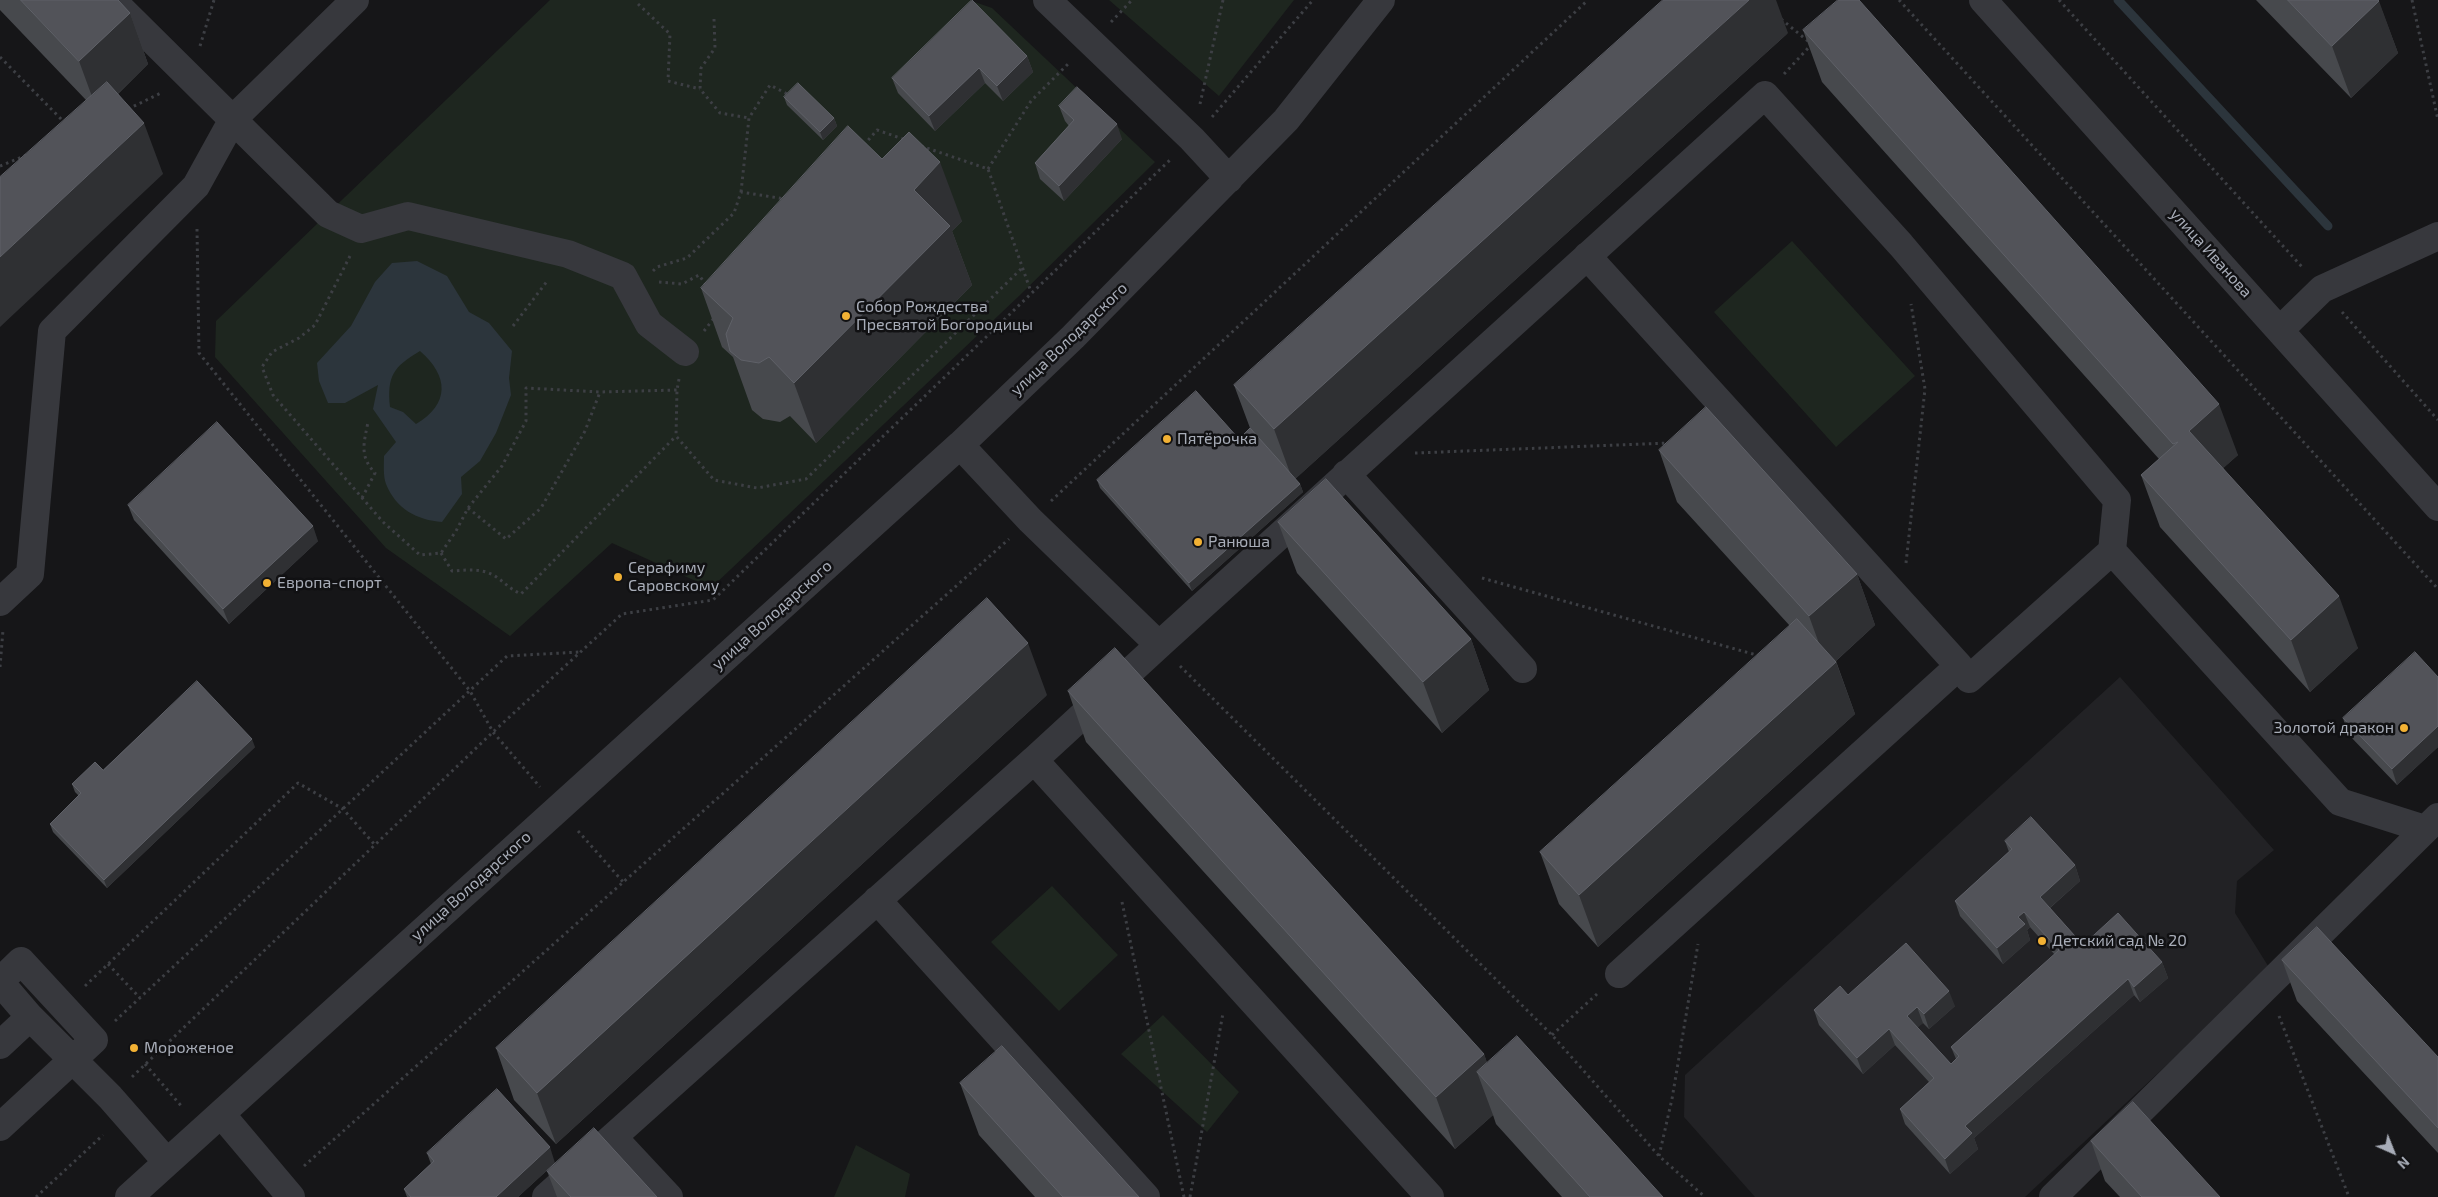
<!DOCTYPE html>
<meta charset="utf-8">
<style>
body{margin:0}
#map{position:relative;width:2438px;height:1197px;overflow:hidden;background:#161618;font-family:"Exo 2",sans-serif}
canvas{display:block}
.north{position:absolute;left:2368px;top:1127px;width:50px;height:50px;-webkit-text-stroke:4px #111113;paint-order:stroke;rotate:136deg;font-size:14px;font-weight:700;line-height:20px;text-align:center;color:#a8adb8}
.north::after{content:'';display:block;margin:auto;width:18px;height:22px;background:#a8adb8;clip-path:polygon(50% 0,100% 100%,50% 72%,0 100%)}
</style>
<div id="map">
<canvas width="2438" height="1197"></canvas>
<div class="north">N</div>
</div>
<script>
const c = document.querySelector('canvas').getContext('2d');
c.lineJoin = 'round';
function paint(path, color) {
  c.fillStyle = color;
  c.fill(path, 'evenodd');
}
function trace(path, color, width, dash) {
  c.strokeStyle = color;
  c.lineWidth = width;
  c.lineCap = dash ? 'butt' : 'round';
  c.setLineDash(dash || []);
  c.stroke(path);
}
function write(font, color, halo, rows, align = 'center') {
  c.font = font + ' "Exo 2",sans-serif';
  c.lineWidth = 5;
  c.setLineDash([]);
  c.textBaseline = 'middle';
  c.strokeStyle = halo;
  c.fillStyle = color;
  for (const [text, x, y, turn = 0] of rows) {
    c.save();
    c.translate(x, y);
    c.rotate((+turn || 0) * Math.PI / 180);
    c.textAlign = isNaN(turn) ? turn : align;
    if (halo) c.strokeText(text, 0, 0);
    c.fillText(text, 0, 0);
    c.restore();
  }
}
const built = new Path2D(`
 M 2120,677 L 2274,850 L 2237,881 L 2235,913 L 2270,969 L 2025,1197 L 1755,1197 L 1684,1117 L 1685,1075 Z`);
const green = new Path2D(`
 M 550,0 L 969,0 L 992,8 L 1155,162 L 1019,296 L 711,588 L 612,543 L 510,636 L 386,548 L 215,357 L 216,321 Z
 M 1109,0 L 1294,0 L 1219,96 Z
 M 1792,241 L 1915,376 L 1836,447 L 1714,312 Z
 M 1052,886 L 1118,955 L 1059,1011 L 991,942 Z
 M 1163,1015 L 1239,1092 L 1207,1132 L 1121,1054 Z
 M 856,1145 L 910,1174 L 905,1197 L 834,1197 Z`);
const water = new Path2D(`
 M 417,261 L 447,276 L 469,312 L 489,323 L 512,351 L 509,378 L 511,395 L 496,433 L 480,461 L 461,477 L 462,494 L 442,522 C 417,520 396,509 386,484 C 383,476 384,464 384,456 L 396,442 L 373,409 L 378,385 L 345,403 L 328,403 L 319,381 L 317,363 L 351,326 L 375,282 L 392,263 ZM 420,351 C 449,376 450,404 416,424 L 403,412 L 390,407 C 387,376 393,367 420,351 Z`);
const stream = new Path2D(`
 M 2118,0 L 2328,226`);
const path = new Path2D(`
 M 1899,0 L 2438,589
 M 2059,0 L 2303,268
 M 2412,0 L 2438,120
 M 638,4 L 670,34 L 668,81 L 700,89
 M 714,19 L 715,48 L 701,68 L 700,89 L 720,113 L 749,118
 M 1781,19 L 1809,42
 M 1111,22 L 1132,0
 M 200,46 L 214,0
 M 0,57 L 66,124
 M 1784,74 L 1811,45
 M 1200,104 L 1223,0
 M 128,109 L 163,92
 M 1212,117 L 1313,0
 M 864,145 L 877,130 L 906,140
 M 921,146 L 988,169 L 1031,292
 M 0,166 L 27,155
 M 988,169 L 1031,101 L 1069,63
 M 741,192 L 749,118 L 770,85 L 791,96
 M 197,229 L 199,353 L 470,691 L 493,732 L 540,787
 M 350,256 L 315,325 L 299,338 L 272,352 L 262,367 L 273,395 L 383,522 L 420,555 L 441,553 L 456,531 L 468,508 L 502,466 L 526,421 L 526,388 L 600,392 L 677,390
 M 653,271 L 657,267 L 687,258 L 734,213 L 741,192 L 785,199
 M 659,282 L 682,284 L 699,275 L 706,285
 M 2342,312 L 2438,420
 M 513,326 L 548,280
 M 704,331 L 714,318
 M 679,379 L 677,390 L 676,436 L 714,480 L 757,488 L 806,479 L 1021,269
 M 1415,453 L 1669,443
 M 362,498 L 375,473 C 359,456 364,443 368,422
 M 1051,501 L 1588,0
 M 468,508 L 506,539 L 541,508 L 585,431 L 600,392
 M 441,553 L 452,571 C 467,570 482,568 495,576 C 504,582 510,589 521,594 L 676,436
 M 1906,563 L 1925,389 L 1911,304
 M 1482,578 L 1760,656
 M 1180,666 L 1552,1035 L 1659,1156 L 1705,1197
 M 0,667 L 3,630
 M 578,831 L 624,883
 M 1122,902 L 1184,1197
 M 108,964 L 140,998
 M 85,986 L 298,783 L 343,809 L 375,845
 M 2279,1016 L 2349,1197
 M 115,1021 L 507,656 L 580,652
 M 1552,1035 L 1597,994
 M 145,1064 L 183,1108
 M 132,1077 L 493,732 L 622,614 L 713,600 L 1171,159
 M 1659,1156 L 1672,1099 L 1698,944
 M 304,1166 L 1009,539
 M 36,1197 L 103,1135
 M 1190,1197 L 1223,1013`);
const minor = new Path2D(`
 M 112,0 L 328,214 L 361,229 L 408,216 L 568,254 L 623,276 L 649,324 L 685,352
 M 1047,0 L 1192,139 L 1229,179
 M 1983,0 L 2438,507
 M 1587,256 L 1959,666
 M 2280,330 L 2322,289 L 2438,236
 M 960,445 L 1030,520 L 1159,645 L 1034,760 L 1430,1197
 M 1346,474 L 1523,669
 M 2112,551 L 2340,802 L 2425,829
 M 0,602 L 30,574 L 52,331 L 196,186 L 233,119 L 355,0
 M 1159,645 L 1765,95 L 1901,245 L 2117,500 L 2112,551 L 1969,679 L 1959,666 L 1619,974
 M 877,900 L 1146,1197
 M 0,981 L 21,961 L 94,1040 L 0,1127
 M 0,982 L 30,1017
 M 0,1045 L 30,1017 L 110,1097 L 167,1162
 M 221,1114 L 291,1197
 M 613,1137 L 669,1197
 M 129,1197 L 960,445 L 1073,337 L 1286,120 L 1381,0
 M 546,1197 L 1034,760
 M 2053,1197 L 2438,817`);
const wall = new Path2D(`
 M 0,0 L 118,0 L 130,13 L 148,64 L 118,94 L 163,174 L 86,100 L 0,10 Z
 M 2256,0 L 2378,0 L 2398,53 L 2351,98 Z
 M 1803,30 L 2238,455 L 2223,468 L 2358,648 L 2310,692 L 2160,527 L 2141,475 L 2159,459 L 1822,82 Z
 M 1788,33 L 1295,479 L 1300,484 L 1303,492 L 1192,591 L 1100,488 L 1097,480 L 1239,439 L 1250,428 L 1234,385 Z
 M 1027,56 L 1033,72 L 1003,101 L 985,83 L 935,131 L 898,93 L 892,78 Z
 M 784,97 L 834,118 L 837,126 L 823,140 L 787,105 Z
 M 1059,106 L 1122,139 L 1064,201 L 1040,179 L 1035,163 L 1069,126 L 1065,121 Z
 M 882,159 L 962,221 L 952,231 L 972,285 L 816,443 L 790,416 L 780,422 L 763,419 L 752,410 L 733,357 L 722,347 L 701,288 Z
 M 1659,450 L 1857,574 L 1875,625 L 1836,661 L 1855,714 L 1598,947 L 1559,904 L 1540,852 L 1790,626 L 1677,502 Z
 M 128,505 L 318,541 L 229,624 L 134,520 Z
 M 1278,522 L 1471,639 L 1489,690 L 1442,733 L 1297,573 Z
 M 2438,677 L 2438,747 L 2397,785 L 2348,734 L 2343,718 Z
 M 1068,691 L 1484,1054 L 1487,1063 L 1663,1197 L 1562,1197 L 1496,1124 L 1493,1115 L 1455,1149 L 1086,742 Z
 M 1047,695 L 556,1144 L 514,1100 L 496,1048 Z
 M 255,747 L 107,888 L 53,832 L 50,824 L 79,796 L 75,792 L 72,784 L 103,770 Z
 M 2005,841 L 2075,865 L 2080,881 L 2050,908 L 2083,945 L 2162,962 L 2168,978 L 2140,1002 L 2134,995 L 1974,1138 L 1978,1149 L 1950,1174 L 1905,1124 L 1900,1109 L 1929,1082 L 1895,1045 L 1863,1074 L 1819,1025 L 1814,1010 L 1848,995 L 1955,1006 L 1929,1029 L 1923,1023 L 1917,1027 L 1951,1064 L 1956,1059 L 1951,1047 L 2055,955 L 2030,927 L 2027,930 L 2030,940 L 2003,964 L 1960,916 L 1955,901 L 2009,852 Z
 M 2282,960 L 2438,1057 L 2438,1153 L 2297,1001 Z
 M 960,1083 L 1139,1197 L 1035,1197 L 979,1135 Z
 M 2091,1141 L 2220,1197 L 2120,1197 L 2105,1181 Z
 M 427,1153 L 555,1163 L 518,1197 L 407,1197 L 404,1189 L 431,1164 Z
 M 547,1171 L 657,1197 L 557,1197 Z`);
const shadedWall = new Path2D(`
 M 1749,0 L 1776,0 L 1788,33 L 1293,481 L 1274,429 Z
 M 2379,1 L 2398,53 L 2351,98 L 2332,46 Z
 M 130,13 L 148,64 L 98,113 L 79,61 Z
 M 1027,56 L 1033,72 L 1003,101 L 997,86 Z
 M 979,68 L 985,83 L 935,131 L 929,116 Z
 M 834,118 L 837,126 L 823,140 L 820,132 Z
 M 144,123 L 163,174 L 0,327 L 0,257 Z
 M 1117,124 L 1122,139 L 1064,201 L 1059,186 Z
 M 940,162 L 962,221 L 952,231 L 972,285 L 816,443 L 794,383 L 914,190 Z
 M 2219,404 L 2238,455 L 2208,482 L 2189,431 Z
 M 1300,484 L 1303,492 L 1192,591 L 1189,583 Z
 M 313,526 L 318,541 L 229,624 L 223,609 Z
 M 1857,574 L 1875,625 L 1828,668 L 1809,616 Z
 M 2339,596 L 2358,648 L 2310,692 L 2291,640 Z
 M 1471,639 L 1489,690 L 1442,733 L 1423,682 Z
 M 1028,643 L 1047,695 L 556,1144 L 537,1093 Z
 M 1836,662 L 1855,714 L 1598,947 L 1579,895 Z
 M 2438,726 L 2438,747 L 2397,785 L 2392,769 Z
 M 252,739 L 255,747 L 107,888 L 104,880 Z
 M 2075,865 L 2080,881 L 2045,912 L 2040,897 Z
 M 2024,912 L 2030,927 L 2027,930 L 2030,940 L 2003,964 L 1997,948 L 2018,917 Z
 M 2162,962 L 2168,978 L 2140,1002 L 2134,987 Z
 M 2128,979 L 2134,995 L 1974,1138 L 1978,1149 L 1950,1174 L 1945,1159 L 1965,1126 Z
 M 1949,991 L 1955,1006 L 1929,1029 L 1924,1014 Z
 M 1917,1007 L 1923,1023 L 1913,1032 L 1907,1016 Z
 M 1889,1029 L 1895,1045 L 1863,1074 L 1857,1058 Z
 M 1484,1054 L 1499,1096 L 1477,1072 L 1493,1115 L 1455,1149 L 1436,1097 Z
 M 550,1147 L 555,1163 L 518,1197 L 496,1197 Z`);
const building = new Path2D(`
 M 21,0 L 118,0 L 130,13 L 79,61 Z
 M 972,0 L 1027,56 L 997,86 L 979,68 L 929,116 L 892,78 Z
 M 1663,0 L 1749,0 L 1274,429 L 1234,385 Z
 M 1838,0 L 1859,0 L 2219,404 L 2189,431 L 2339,596 L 2291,640 L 2141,475 L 2178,442 L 2173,444 L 1803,30 Z
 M 2288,0 L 2378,0 L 2379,1 L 2332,46 Z
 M 107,82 L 144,123 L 0,257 L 0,177 Z
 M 798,83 L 834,118 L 820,132 L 784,97 Z
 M 1077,87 L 1117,124 L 1059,186 L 1035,163 L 1074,120 L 1059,106 Z
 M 848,126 L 882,159 L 909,132 L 940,162 L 914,190 L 950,226 L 794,383 L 769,357 L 759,363 L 741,360 L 730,351 L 726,334 L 733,318 L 701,288 Z
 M 1196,391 L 1239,439 L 1250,428 L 1300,484 L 1189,583 L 1097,480 Z
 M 1706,407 L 1857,574 L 1809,616 L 1659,450 Z
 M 217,422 L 313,526 L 223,609 L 128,505 Z
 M 1326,479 L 1471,639 L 1423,682 L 1278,522 Z
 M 987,598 L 1028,643 L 537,1093 L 496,1048 Z
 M 1797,619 L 1836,662 L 1579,895 L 1540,852 Z
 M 1115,648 L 1484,1054 L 1436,1097 L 1068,691 Z
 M 2415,652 L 2438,677 L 2438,726 L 2392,769 L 2343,718 Z
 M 197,681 L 252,739 L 104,880 L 50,824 L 81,793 L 72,784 L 95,762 L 103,770 Z
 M 2031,817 L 2075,865 L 2040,897 L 2083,945 L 2118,913 L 2162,962 L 2134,987 L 2128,979 L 1965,1126 L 1972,1133 L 1945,1159 L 1900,1109 L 1934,1078 L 1889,1029 L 1857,1058 L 1814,1010 L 1840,986 L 1848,995 L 1906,943 L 1949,991 L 1924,1014 L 1917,1007 L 1907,1016 L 1951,1064 L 1959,1056 L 1951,1047 L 2059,950 L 2024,912 L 2018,917 L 2025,924 L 1997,948 L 1955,901 L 2012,849 L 2005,841 Z
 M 2317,927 L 2438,1057 L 2438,1128 L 2282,960 Z
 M 1517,1036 L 1663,1197 L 1590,1197 L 1477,1072 Z
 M 1002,1046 L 1139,1197 L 1063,1197 L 960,1083 Z
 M 497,1089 L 550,1147 L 496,1197 L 411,1197 L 404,1189 L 434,1161 L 427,1153 Z
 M 2133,1102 L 2220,1197 L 2142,1197 L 2091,1141 Z
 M 594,1128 L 657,1197 L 571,1197 L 547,1171 Z`);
const markers = [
 [846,316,5,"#f2b134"],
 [1167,439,5,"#f2b134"],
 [1198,542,5,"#f2b134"],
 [618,577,5,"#f2b134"],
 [267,583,5,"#f2b134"],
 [2404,728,5,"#f2b134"],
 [2042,941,5,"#f2b134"],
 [134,1048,5,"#f2b134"]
];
const streetNames = [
 ["улица Иванова",2211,253,48],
 ["улица Володарского",1069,339,-44],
 ["улица Володарского",772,615,-42],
 ["улица Володарского",471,886,-42]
];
const poiNames = [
 ["Собор Рождества",856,307],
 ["Пресвятой Богородицы",856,325],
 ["Пятёрочка",1177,439],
 ["Ранюша",1208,542],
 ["Серафиму",628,568],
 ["Саровскому",628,586],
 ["Европа-спорт",277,583],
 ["Золотой дракон",2394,728,"right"],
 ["Детский сад № 20",2052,941],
 ["Мороженое",144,1048]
];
paint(built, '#222225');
paint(green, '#1e261f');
paint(water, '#2c353c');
trace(stream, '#2c353c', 9);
trace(path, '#3d3f44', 3, [2.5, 4]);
trace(minor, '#37383d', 28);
paint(wall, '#47494d');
paint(shadedWall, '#2f3033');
paint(building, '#525359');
trace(building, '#5f6168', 1);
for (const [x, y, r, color] of markers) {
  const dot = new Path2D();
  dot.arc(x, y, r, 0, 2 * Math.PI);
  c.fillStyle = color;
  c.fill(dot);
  trace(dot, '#111113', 2);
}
write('16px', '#a8adb8', '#111113', streetNames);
write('16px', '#a8adb8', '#111113', poiNames, 'left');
</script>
